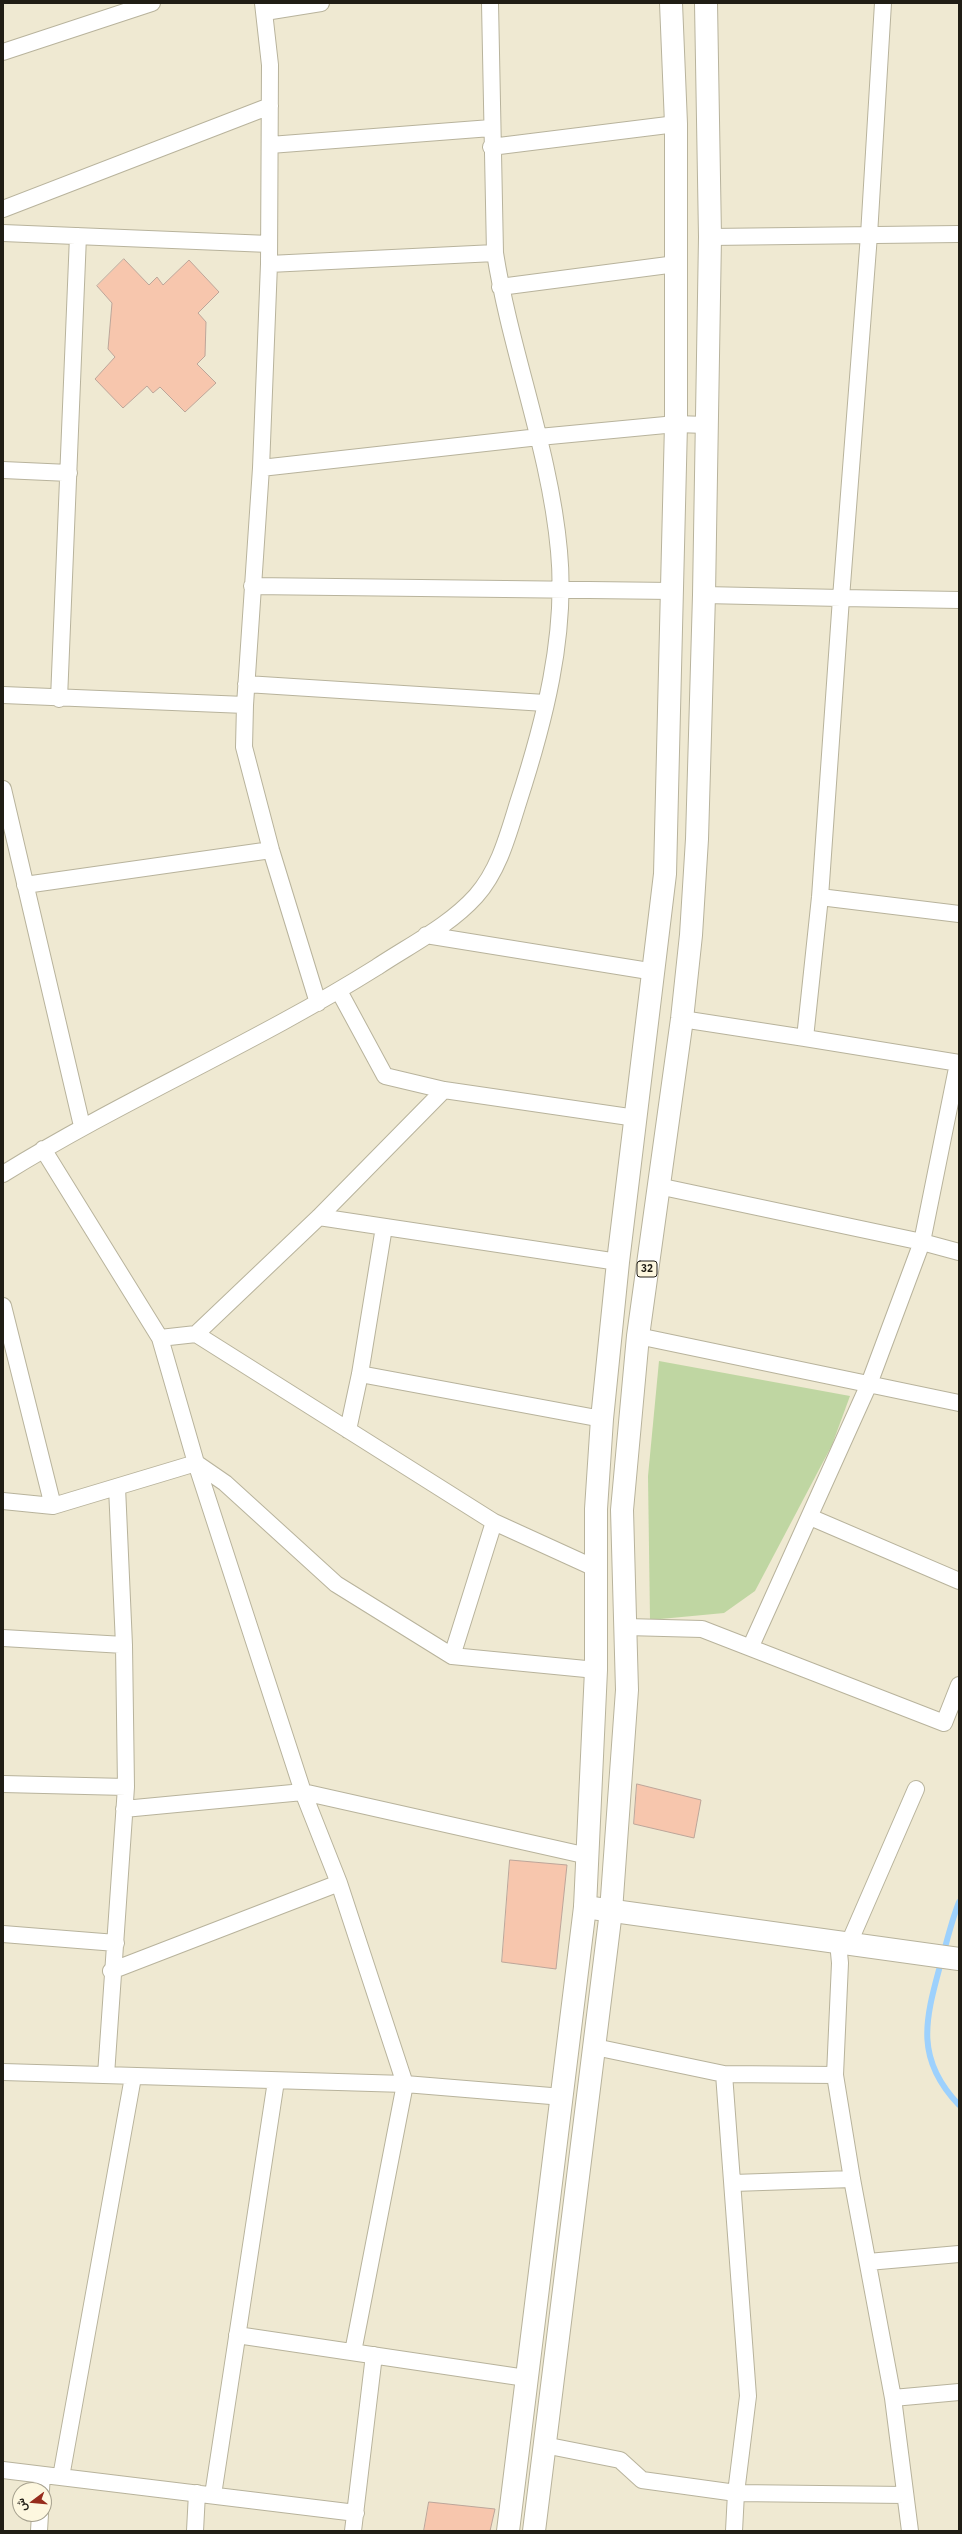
<!DOCTYPE html>
<meta charset="utf-8">
<style>
body{margin:0}
#map{position:relative;width:962px;height:2534px;overflow:hidden;background:#efe9d2;font-family:"IBM Plex Sans",Vazirmatn,sans-serif}
canvas{display:block}
.frame{position:absolute;inset:0;border:4px solid #201d15;pointer-events:none}
.north{position:absolute;left:12px;top:2482px;width:40px;height:40px;box-sizing:border-box;background:#fdf7df;border:1px solid #a5a08e;border-radius:50%;rotate:254deg;font-size:11px;font-weight:700;line-height:16px;text-align:center;color:#201d15}
.north::after{content:'';display:block;margin:auto;width:14px;height:18px;background:#972d1d;clip-path:polygon(50% 0,100% 100%,50% 72%,0 100%)}
</style>
<div id="map">
<canvas width="962" height="2534"></canvas>
<div class="frame"></div>
<div class="north">ش</div>
</div>
<script>
const c = document.querySelector('canvas').getContext('2d');
c.lineJoin = 'round';
function paint(path, color) {
  c.fillStyle = color;
  c.fill(path, 'evenodd');
}
function trace(path, color, width, dash) {
  c.strokeStyle = color;
  c.lineWidth = width;
  c.lineCap = dash ? 'butt' : 'round';
  c.setLineDash(dash || []);
  c.stroke(path);
}
function write(font, color, halo, rows, align = 'center') {
  c.font = font + ' "IBM Plex Sans",sans-serif';
  c.lineWidth = 3.5;
  c.setLineDash([]);
  c.textBaseline = 'middle';
  c.strokeStyle = halo;
  c.fillStyle = color;
  for (const [text, x, y, turn = 0] of rows) {
    c.save();
    c.translate(x, y);
    c.rotate((+turn || 0) * Math.PI / 180);
    c.textAlign = isNaN(turn) ? turn : align;
    if (halo) c.strokeText(text, 0, 0);
    c.fillText(text, 0, 0);
    c.restore();
  }
}
const green = new Path2D(`
 M 659,1361 L 850,1396 L 832,1445 L 755,1591 L 724,1613 L 650,1620 L 648,1476 Z`);
const stream = new Path2D(`
 M 959,1902 C 951,1922 946,1945 940,1966 C 925,2021 915,2059 959,2105`);
const building = new Path2D(`
 M 124,259 L 149,285 L 157,277 L 163,285 L 189,260 L 219,292 L 198,313 L 206,322 L 205,356 L 197,364 L 216,383 L 185,412 L 160,387 L 153,393 L 147,386 L 123,408 L 95,379 L 115,357 L 108,349 L 112,303 L 97,286 Z
 M 637,1784 L 701,1800 L 694,1838 L 634,1824 Z
 M 510,1860 L 567,1865 L 556,1969 L 502,1962 Z
 M 429,2502 L 495,2509 L 490,2531 L 424,2531 Z`);
const street = new Path2D(`
 M 263,3 L 270,65 L 269,264 L 261,468 L 245,705 L 244,747 L 271,850 L 318,1003
 M 883,3 L 869,235 L 841,598 L 959,600
 M 265,12 L 321,3
 M 3,52 L 152,3
 M 270,145 L 491,128
 M 491,147 L 676,124
 M 3,209 L 270,106
 M 3,233 L 269,244
 M 710,237 L 959,234
 M 269,264 L 495,253
 M 500,287 L 676,264
 M 261,468 L 539,437 L 676,424 L 706,425
 M 3,470 L 69,473
 M 252,586 L 673,591
 M 246,684 L 545,703
 M 3,695 L 245,705
 M 59,699 L 78,236
 M 3,789 L 82,1126
 M 25,885 L 271,850
 M 820,897 L 959,914
 M 426,935 L 655,972
 M 339,991 L 385,1076 L 444,1090 L 636,1118
 M 682,1019 L 805,1038 L 820,897 L 841,598 L 704,595
 M 805,1038 L 959,1063
 M 43,1149 L 160,1338 L 196,1463 L 303,1792 L 339,1883 L 405,2084 L 353,2352
 M 3,1174 C 124,1099 256,1043 377,967 C 410,945 449,926 476,896 C 499,870 508,835 518,803 C 544,723 567,636 559,551 C 550,450 511,354 495,253 L 490,3
 M 658,1186 L 922,1242 L 959,1252
 M 319,1217 L 618,1262
 M 3,1306 L 53,1506
 M 196,1334 L 319,1217 L 444,1090
 M 638,1336 L 959,1403
 M 160,1338 L 196,1334 L 494,1522 L 597,1569
 M 360,1374 L 602,1419
 M 348,1430 L 360,1374 L 384,1227
 M 3,1501 L 53,1506 L 196,1463 L 225,1483 L 336,1584 L 452,1656 L 596,1670
 M 810,1517 L 959,1581
 M 626,1627 L 702,1629 L 944,1723 L 959,1685
 M 3,1638 L 124,1645
 M 751,1646 L 869,1384 L 922,1242 L 958,1063
 M 452,1656 L 494,1522
 M 3,1784 L 126,1787
 M 124,1809 L 303,1792 L 588,1856
 M 3,1934 L 116,1943
 M 838,1942 L 840,1963 L 835,2075 L 852,2179 L 893,2398 L 910,2531
 M 849,1943 L 916,1789
 M 111,1971 L 339,1883
 M 595,2047 L 724,2074 L 835,2075
 M 3,2072 L 405,2084 L 563,2097
 M 724,2074 L 748,2396 L 736,2493 L 734,2531
 M 106,2075 L 126,1787 L 124,1645 L 117,1487
 M 733,2183 L 852,2179
 M 868,2262 L 959,2254
 M 237,2335 L 526,2378
 M 893,2398 L 959,2392
 M 544,2445 L 620,2460 L 642,2480 L 736,2493 L 905,2495
 M 3,2470 L 356,2513
 M 61,2477 L 133,2077
 M 41,2490 L 42,2475
 M 213,2495 L 276,2081
 M 39,2531 L 40,2514
 M 195,2531 L 197,2493
 M 353,2531 L 374,2355`);
const secondary = new Path2D(`
 M 585,1907 L 959,1959`);
const primary = new Path2D(`
 M 508,2531 L 585,1907 L 596,1670 L 596,1509 L 602,1419 L 618,1262 L 665,874 L 676,424 L 676,124 L 671,3
 M 534,2531 L 611,1911 L 627,1690 L 622,1510 L 638,1336 L 682,1019 L 691,935 L 697,839 L 704,595 L 710,237 L 706,3`);
const shields = [
 [647,1269,20]
];
const shieldNames = [
 ["32",647,1269]
];
paint(green, '#bfd6a2');
trace(stream, '#9dd1fd', 6);
paint(building, '#f7c6ad');
trace(building, '#bca599', 1);
trace(street, '#b8b39c', 18);
trace(secondary, '#b8b39c', 24);
trace(primary, '#b8b39c', 24);
trace(street, '#fff', 16);
trace(secondary, '#fff', 22);
trace(primary, '#fff', 22);
for (const [x, y, w] of shields) {
  const box = new Path2D();
  box.roundRect(x - w / 2, y - 8, w, 16, 3);
  c.fillStyle = '#fdf7df';
  c.fill(box);
  trace(box, '#201d15', 1);
}
write('bold 10px', '#201d15', null, shieldNames);
</script>
